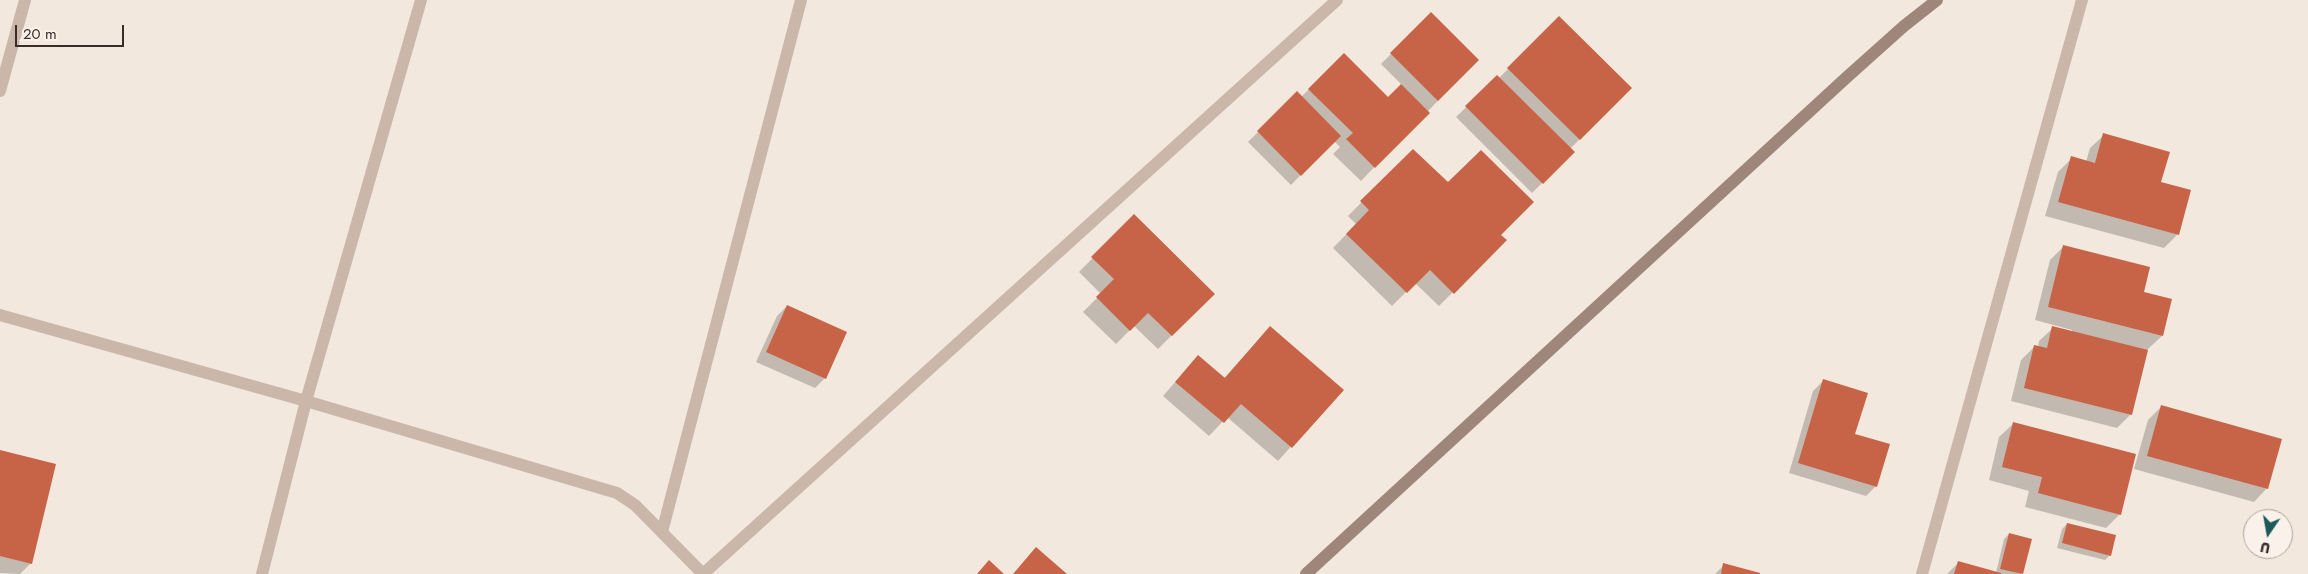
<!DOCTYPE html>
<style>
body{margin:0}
#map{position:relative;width:2308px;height:574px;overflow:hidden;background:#f3e8dd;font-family:Jost,sans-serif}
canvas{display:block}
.north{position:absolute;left:2243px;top:509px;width:50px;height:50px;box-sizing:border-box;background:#faf2ea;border:1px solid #aca39d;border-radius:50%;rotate:192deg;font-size:14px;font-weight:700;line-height:20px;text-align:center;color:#382d29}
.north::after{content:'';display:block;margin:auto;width:18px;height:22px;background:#1e585a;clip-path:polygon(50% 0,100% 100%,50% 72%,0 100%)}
.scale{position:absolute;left:15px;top:25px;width:109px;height:22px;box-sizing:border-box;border:2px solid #382d29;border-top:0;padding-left:6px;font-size:15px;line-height:18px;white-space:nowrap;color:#382d29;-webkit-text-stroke:4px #faf2ea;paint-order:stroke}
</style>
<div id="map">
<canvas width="2308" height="574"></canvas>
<div class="north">U</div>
<div class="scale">20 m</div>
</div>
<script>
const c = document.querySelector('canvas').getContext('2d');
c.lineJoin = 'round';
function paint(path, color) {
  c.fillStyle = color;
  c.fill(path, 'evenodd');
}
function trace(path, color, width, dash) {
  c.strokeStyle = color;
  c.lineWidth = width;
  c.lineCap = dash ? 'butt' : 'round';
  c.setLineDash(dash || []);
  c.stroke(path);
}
const shadow = new Path2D(`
 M 1431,14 L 1477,60 L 1361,181 L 1333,154 L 1340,147 L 1334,141 L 1291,185 L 1248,142 L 1297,93 L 1301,97 L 1344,55 L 1388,99 L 1402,85 L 1381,64 Z
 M 1559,18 L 1630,88 L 1570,149 L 1573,152 L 1532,193 L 1456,117 L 1497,77 L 1499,78 Z
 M 2104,135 L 2160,183 L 2177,235 L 2164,248 L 2045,216 L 2058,172 L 2072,158 L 2086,162 L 2090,148 Z
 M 1413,150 L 1505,240 L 1439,306 L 1415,283 L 1392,306 L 1333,248 L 1356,224 L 1348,216 Z
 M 1134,216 L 1213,294 L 1158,349 L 1134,326 L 1116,344 L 1083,312 L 1101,294 L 1079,272 Z
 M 2064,246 L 2142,293 L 2162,336 L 2148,349 L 2131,414 L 2117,428 L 2011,401 L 2021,360 L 2035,346 L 2038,347 L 2039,341 L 2053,328 L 2072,332 L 2072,330 L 2035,320 L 2050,260 Z
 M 787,306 L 825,378 L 815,388 L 756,362 L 777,316 Z
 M 1270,327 L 1342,390 L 1278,461 L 1227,417 L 1209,436 L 1163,396 L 1185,371 L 1224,378 Z
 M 1823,381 L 1854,434 L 1876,486 L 1866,496 L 1789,473 L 1813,391 Z
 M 2161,407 L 2267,488 L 2254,502 L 2134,469 L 2148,420 Z
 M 2013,424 L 2120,514 L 2106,528 L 2025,507 L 2029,491 L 1989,480 L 1999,437 Z
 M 0,452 L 31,563 L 20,574 L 0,573 Z
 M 2067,524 L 2110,555 L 2105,560 L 2057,548 L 2062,529 Z
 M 2009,534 L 2030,540 L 2021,574 L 1947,574 L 1958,563 L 1996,573 L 2004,539 Z
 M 1724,565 L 1757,574 L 1715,574 Z`);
const building = new Path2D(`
 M 1431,12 L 1479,60 L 1438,101 L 1390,53 Z
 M 1559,16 L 1632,88 L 1580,140 L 1507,68 Z
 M 1344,53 L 1388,97 L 1401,84 L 1430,113 L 1375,168 L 1346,139 L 1353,133 L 1308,89 Z
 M 1497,75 L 1575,152 L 1543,184 L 1465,106 Z
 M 1297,91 L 1341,136 L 1301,176 L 1257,131 Z
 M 2103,133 L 2170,152 L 2161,182 L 2191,190 L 2179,235 L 2058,202 L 2071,156 L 2095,163 Z
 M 1413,149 L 1448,182 L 1481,150 L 1534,202 L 1501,235 L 1507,240 L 1454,294 L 1430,270 L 1407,293 L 1346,234 L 1369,210 L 1360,201 Z
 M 1134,214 L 1215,294 L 1172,336 L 1148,313 L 1130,331 L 1096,297 L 1114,279 L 1091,257 Z
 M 2063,245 L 2150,267 L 2144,292 L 2172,299 L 2163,336 L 2048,307 Z
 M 787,305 L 847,332 L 826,379 L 766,352 Z
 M 1270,326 L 1344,390 L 1292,448 L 1241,404 L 1224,423 L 1175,382 L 1198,355 L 1225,378 Z
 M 2052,326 L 2148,350 L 2132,415 L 2024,388 L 2034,345 L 2047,348 Z
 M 1823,379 L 1868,393 L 1855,434 L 1890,444 L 1877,487 L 1798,463 Z
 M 2161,405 L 2282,439 L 2268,489 L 2147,456 Z
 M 2013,422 L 2136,454 L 2121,515 L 2038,493 L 2042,477 L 2002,467 Z
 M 0,450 L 56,464 L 32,564 L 0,556 Z
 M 2067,523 L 2116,535 L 2111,556 L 2062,543 Z
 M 2009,533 L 2032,539 L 2023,574 L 2000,569 Z
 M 1036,547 L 1067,574 L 1013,574 Z
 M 989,560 L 1004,574 L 977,574 Z
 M 1958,561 L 2001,573 L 2001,574 L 1954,574 Z
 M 1723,563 L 1760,573 L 1760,574 L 1721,574 Z`);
const lane = new Path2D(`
 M 662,532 L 801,0`);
const street = new Path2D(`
 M 0,91 L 25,0
 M 0,315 L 306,401 L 617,493 L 635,505 L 703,574
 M 262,574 L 306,401 L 421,0
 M 703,574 L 1337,0
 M 1922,574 L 2082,0`);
const secondary = new Path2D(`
 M 1306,574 L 1847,77 L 1904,26 L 1937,0`);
paint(shadow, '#0003');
paint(building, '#c76347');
trace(lane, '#cbb7a9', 12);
trace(street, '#cbb7a9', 12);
trace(secondary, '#9f867a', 12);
</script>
